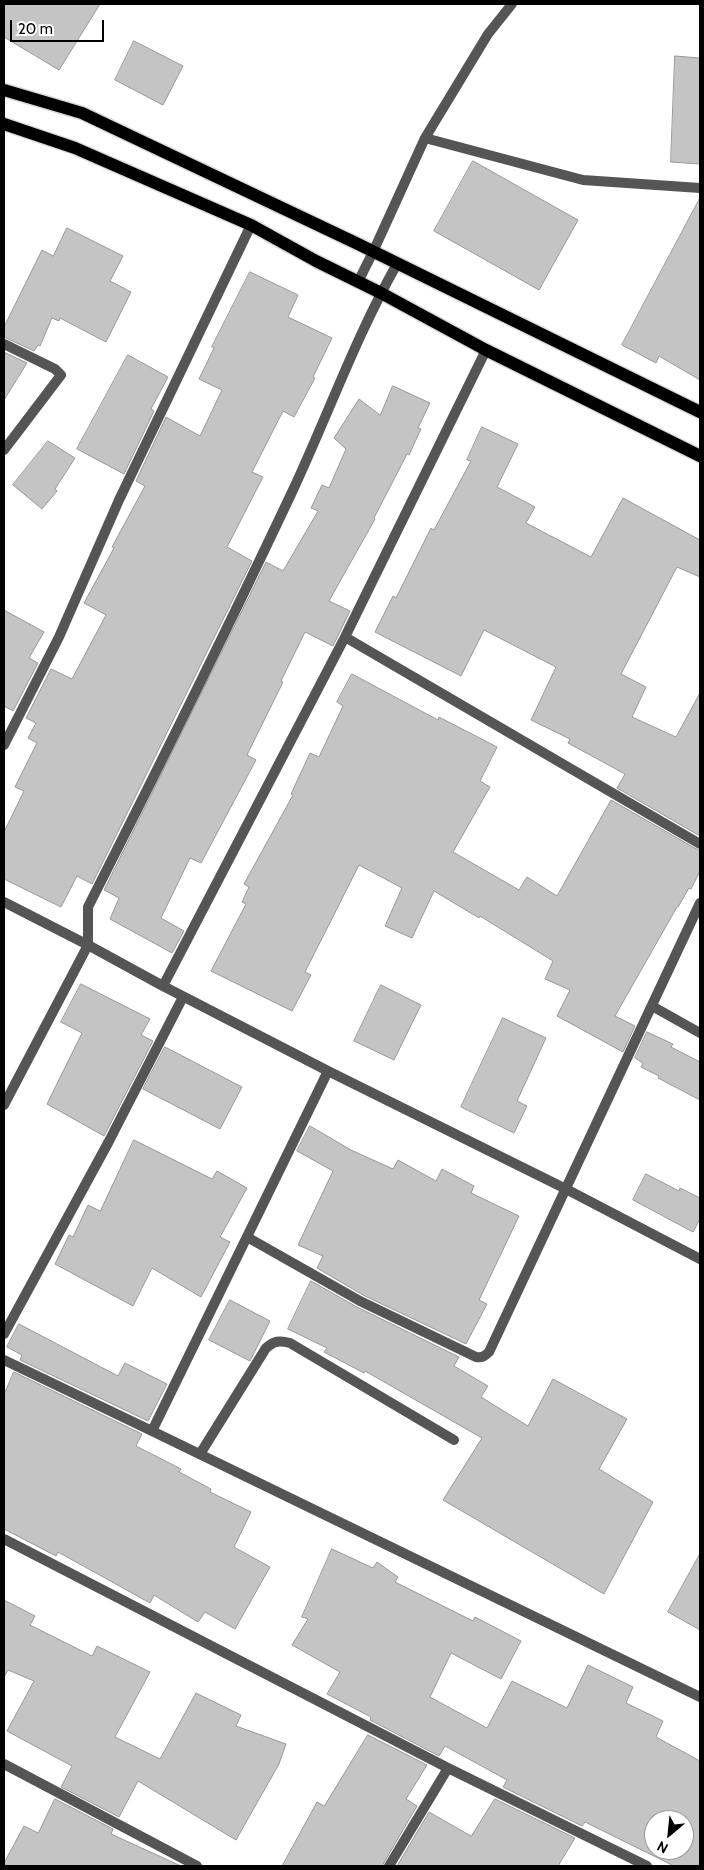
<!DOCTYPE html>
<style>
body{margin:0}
#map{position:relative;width:704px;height:1870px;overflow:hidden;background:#fff;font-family:Cabin,sans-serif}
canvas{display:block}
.frame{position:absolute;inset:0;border:5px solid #000;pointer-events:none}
.north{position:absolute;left:644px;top:1810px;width:50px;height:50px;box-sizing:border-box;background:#fff;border:1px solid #999;border-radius:50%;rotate:208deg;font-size:14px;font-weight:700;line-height:20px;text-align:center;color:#000}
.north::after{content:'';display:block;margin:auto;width:18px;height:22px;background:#000;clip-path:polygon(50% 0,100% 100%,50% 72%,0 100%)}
.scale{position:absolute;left:10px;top:20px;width:94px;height:22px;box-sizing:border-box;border:2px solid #000;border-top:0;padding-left:6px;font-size:15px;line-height:18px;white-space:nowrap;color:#000;-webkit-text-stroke:4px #fff;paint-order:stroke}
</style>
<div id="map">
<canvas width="704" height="1870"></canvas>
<div class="frame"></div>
<div class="north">N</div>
<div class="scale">20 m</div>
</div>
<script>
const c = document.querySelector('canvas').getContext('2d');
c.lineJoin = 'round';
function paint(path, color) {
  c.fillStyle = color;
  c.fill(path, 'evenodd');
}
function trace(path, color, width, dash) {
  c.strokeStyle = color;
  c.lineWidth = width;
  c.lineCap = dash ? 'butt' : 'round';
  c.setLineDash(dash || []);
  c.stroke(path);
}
const building = new Path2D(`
 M 4,4 L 100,4 L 59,70 L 4,37 Z
 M 134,41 L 183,66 L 163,105 L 115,80 Z
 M 675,56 L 700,58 L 700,164 L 671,162 Z
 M 473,161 L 578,220 L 539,290 L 434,231 Z
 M 700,198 L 700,380 L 659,356 L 656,363 L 622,345 Z
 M 67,228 L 123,256 L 110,281 L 131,292 L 106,342 L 60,318 L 59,321 L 52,318 L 40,346 L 38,345 L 34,351 L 4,337 L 4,327 L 42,250 L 53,256 Z
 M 250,272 L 298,295 L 288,317 L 332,338 L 313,377 L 315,378 L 294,417 L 283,411 L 252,472 L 263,477 L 227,547 L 252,561 L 92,884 L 77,876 L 61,907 L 4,879 L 4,832 L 24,791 L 15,787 L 37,743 L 28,738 L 36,723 L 26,718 L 51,669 L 72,679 L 106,615 L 84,603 L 114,548 L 112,547 L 145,486 L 136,481 L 166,417 L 200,436 L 222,390 L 199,379 L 214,348 L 212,347 Z
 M 4,352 L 27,363 L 4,400 Z
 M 128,355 L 168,377 L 151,409 L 154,411 L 124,474 L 77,449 Z
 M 393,386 L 430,403 L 418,428 L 421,429 L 409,455 L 407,454 L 374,518 L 375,519 L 329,601 L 350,611 L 333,646 L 305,632 L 281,681 L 283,682 L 247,755 L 256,760 L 201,863 L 190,858 L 161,918 L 184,931 L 172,953 L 110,919 L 119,898 L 104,890 L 266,562 L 283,571 L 318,511 L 311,508 L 322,485 L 329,488 L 346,449 L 334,438 L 359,399 L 380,415 Z
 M 482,427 L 518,444 L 497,487 L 535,507 L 526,523 L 591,557 L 623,498 L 700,540 L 700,577 L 677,567 L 621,674 L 646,687 L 632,717 L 676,737 L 700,693 L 700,836 L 617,788 L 625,774 L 568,743 L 570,739 L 531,720 L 556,667 L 484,630 L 461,676 L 375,632 L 393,596 L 396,598 L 431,528 L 434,530 L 471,461 L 467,460 Z
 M 48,441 L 75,458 L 55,489 L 57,491 L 42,509 L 13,485 Z
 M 4,610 L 44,632 L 29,658 L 38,663 L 13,711 L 4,706 Z
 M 352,674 L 438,720 L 439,717 L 497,747 L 480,781 L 490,787 L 453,852 L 519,890 L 527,877 L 557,896 L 611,800 L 700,851 L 700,871 L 691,889 L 689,888 L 678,907 L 677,907 L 615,1016 L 635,1026 L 623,1052 L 557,1016 L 570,990 L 545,979 L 553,961 L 480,916 L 479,918 L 434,891 L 412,938 L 385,926 L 402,888 L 359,865 L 305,972 L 311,975 L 292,1011 L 211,971 L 246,904 L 242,902 L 249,887 L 244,884 L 293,795 L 291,794 L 310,753 L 319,757 L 343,706 L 337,702 Z
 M 81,984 L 150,1019 L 141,1035 L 153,1041 L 104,1136 L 47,1104 L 82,1033 L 61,1022 Z
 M 381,985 L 421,1005 L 394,1060 L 354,1041 Z
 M 503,1018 L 546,1038 L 517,1101 L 527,1106 L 514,1133 L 461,1107 Z
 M 647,1032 L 673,1044 L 671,1047 L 700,1062 L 700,1100 L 658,1078 L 659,1076 L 641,1067 L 643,1063 L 635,1058 Z
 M 165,1047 L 242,1087 L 220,1129 L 143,1089 Z
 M 310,1126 L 351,1150 L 393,1169 L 398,1160 L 436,1181 L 442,1169 L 474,1186 L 471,1193 L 519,1216 L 479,1300 L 487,1304 L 466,1344 L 363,1295 L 317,1268 L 323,1256 L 298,1245 L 333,1171 L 297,1151 Z
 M 134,1140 L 212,1179 L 217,1171 L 247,1188 L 220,1237 L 230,1242 L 201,1297 L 152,1268 L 133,1306 L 55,1264 L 69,1235 L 73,1237 L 88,1205 L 100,1211 Z
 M 646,1174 L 679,1191 L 680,1188 L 700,1198 L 700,1219 L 693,1232 L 633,1200 Z
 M 311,1281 L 357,1307 L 459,1357 L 454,1366 L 488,1386 L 481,1397 L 528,1426 L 553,1379 L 627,1419 L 599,1469 L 653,1502 L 604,1594 L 443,1500 L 482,1438 L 365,1371 L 364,1373 L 324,1352 L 327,1348 L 288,1329 Z
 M 230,1300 L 270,1321 L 250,1361 L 209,1340 Z
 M 19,1324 L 118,1376 L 125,1363 L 167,1384 L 148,1421 L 20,1360 L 22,1355 L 7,1347 Z
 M 14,1372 L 142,1434 L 136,1446 L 181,1469 L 179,1472 L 211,1489 L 210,1492 L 251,1512 L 234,1547 L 270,1567 L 235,1629 L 205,1612 L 198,1622 L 154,1595 L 150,1603 L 58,1552 L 56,1556 L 4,1529 L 4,1395 Z
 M 332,1549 L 373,1568 L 377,1562 L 398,1577 L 395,1582 L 473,1621 L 475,1617 L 521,1641 L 501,1679 L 451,1653 L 430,1697 L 487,1728 L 512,1681 L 567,1708 L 588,1665 L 633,1687 L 626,1703 L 663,1721 L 656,1737 L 700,1761 L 700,1866 L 674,1866 L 585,1822 L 582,1826 L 503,1787 L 507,1780 L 445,1746 L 439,1756 L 370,1720 L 371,1717 L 327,1694 L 340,1672 L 292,1645 L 308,1619 L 302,1617 ZM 654,1820 L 684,1820 L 684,1850 L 654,1850 Z
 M 700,1554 L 700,1630 L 668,1612 Z
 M 4,1600 L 35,1616 L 30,1625 L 92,1656 L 97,1646 L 150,1672 L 115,1737 L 160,1759 L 196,1693 L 241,1715 L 236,1726 L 286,1744 L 279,1764 L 236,1840 L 138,1781 L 119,1817 L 61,1787 L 72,1766 L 7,1731 L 34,1681 L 8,1670 L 4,1677 Z
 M 368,1735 L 427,1765 L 406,1799 L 417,1806 L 382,1866 L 282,1866 L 317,1802 L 324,1806 Z
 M 55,1799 L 113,1829 L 111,1834 L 181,1866 L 4,1866 L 4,1863 L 24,1826 L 38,1833 Z
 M 495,1799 L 575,1838 L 558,1866 L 397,1866 L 429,1812 L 471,1836 Z`);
const service = new Path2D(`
 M 200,1454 L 266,1348 C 274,1341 279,1340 290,1343 L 454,1440`);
const minor = new Path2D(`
 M 425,138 L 583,180 L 700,188
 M 358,282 L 373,252 L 425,138 L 488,34 L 512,4
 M 4,344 L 55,369 L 61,375 L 4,450
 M 345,637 L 700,844
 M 4,745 L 59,637 L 119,500 L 251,225
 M 4,902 L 88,945 L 163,986
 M 652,1006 L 700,1033
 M 328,1071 L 566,1189 L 700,1259
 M 4,1105 L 88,945 L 88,907 C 158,769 227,630 293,490 C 328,415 356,336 397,264
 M 247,1237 L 360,1301 L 476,1357 C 482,1358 485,1356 489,1352 L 700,903
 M 4,1334 L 108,1143 L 183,997
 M 4,1360 L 152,1431 L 328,1071 L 163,986 L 345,637 L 486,350
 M 152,1431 L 700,1697
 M 4,1539 L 448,1768 L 647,1866
 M 4,1764 L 197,1866
 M 389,1866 L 448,1768`);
const primary = new Path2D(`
 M 4,90 L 82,113 L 358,244 L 700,412
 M 4,124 L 75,148 L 251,225 L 316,261 L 381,293 L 486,350 L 700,456`);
paint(building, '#c4c4c4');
trace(building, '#999', 1);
trace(primary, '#dbdbdb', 15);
trace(service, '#555', 10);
trace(minor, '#555', 10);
trace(primary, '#000', 12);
</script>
